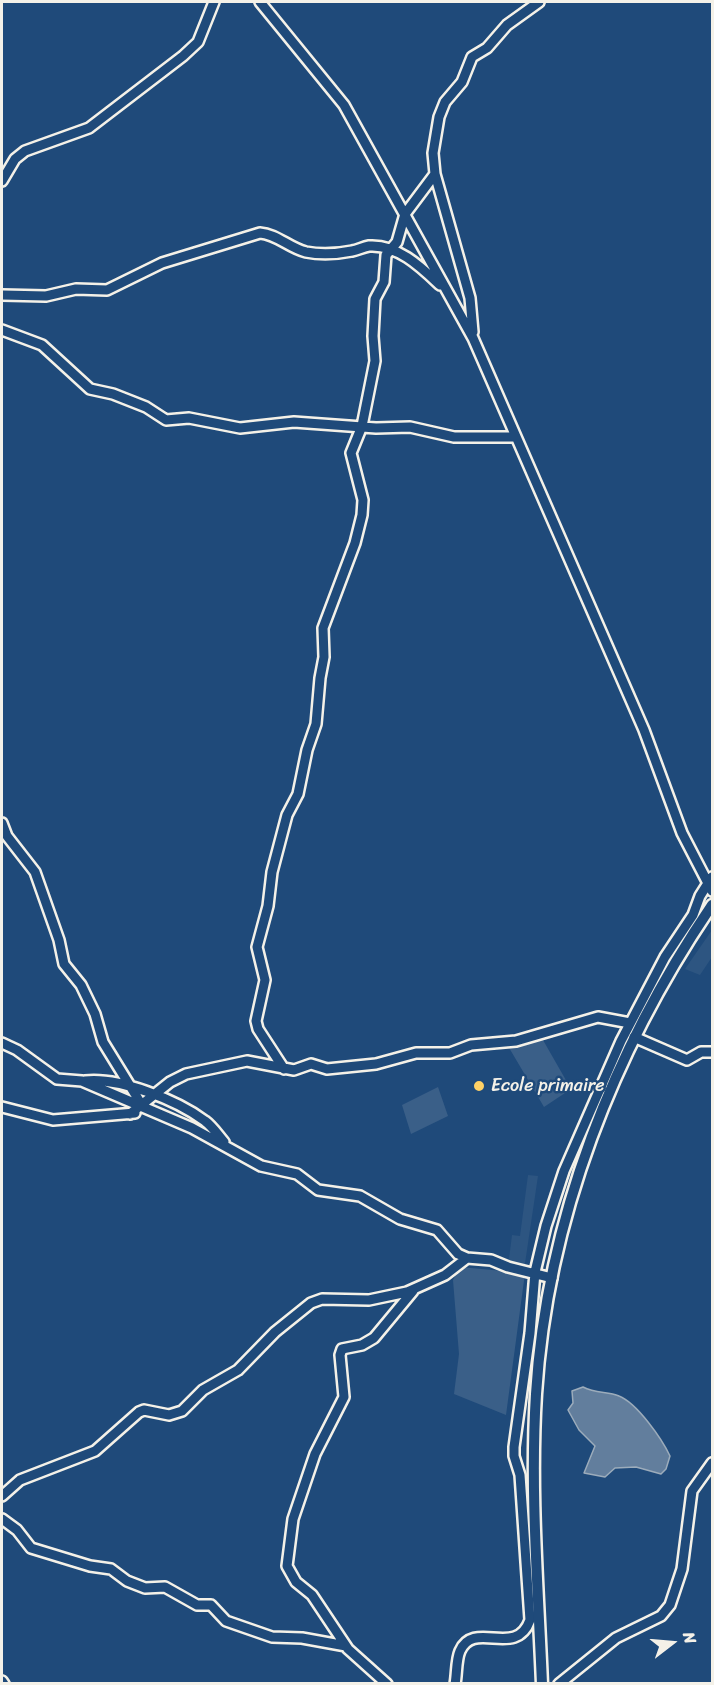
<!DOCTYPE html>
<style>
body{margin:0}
#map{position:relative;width:714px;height:1685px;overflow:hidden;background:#1f4a7a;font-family:Sriracha,sans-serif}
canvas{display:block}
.frame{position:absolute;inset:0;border:3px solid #f4f1e8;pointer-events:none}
.north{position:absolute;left:642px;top:1613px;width:60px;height:60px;-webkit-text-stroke:4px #1f4a7a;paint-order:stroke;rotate:74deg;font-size:16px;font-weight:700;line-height:24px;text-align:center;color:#f4f1e8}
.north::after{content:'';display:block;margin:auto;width:21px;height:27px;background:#f4f1e8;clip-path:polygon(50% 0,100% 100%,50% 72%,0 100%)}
</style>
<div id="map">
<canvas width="714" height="1685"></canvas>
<div class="frame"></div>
<div class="north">N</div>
</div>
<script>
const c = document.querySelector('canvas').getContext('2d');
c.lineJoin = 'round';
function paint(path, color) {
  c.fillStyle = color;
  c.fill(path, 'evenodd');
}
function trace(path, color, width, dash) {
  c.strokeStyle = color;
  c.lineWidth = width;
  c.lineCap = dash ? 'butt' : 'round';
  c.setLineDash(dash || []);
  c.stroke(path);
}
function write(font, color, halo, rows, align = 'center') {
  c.font = font + ' Sriracha,sans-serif';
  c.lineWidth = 5;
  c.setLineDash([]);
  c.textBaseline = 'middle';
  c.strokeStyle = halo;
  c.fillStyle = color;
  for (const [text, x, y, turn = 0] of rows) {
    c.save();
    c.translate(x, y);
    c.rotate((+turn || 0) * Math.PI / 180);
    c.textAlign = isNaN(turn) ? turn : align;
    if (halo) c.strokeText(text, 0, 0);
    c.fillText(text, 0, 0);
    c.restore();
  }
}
const built = new Path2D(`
 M 712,930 L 712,957 L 700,975 L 685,969 Z
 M 528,1175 L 538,1176 L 524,1270 L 508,1267 L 512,1235 L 520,1236 Z`);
const green = new Path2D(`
 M 539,1033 L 571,1089 L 544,1107 L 508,1046 L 516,1041 Z
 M 438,1087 L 448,1116 L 411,1134 L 402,1105 Z
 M 460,1267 L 525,1273 L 506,1415 L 454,1394 L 459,1354 L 453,1280 Z`);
const water = new Path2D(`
 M 583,1387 C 596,1394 608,1391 619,1396 C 637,1403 662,1439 670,1456 L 666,1469 L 661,1474 L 636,1467 L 615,1468 L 605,1477 L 584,1473 L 595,1446 L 579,1430 L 568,1410 L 573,1403 L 572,1391 Z`);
const minor = new Path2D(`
 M 260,2 L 344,105 L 473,338 L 644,730 L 682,833 L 712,891
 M 2,181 L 15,159 L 25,151 L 89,128 L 183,56 L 198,42 L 214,2
 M 2,295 L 46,296 L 76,289 L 107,290 L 162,263 L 260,233 C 277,234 289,248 306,252 C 321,255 337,254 352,251 C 358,250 363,247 369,246 C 398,244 422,268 440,285
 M 2,330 L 42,345 L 90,389 L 113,394 L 146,407 L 166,420 L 189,418 L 240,428 L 294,422 L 376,428 L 410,427 L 454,437 L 516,437
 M 473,332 L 470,298 L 435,174 L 433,153 L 439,117 L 445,102 L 462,82 L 472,57 L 487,48 L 507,25 L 539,2
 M 2,823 L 7,836 L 35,872 L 59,940 L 64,964 L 81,985 L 95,1014 L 103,1042 L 143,1107
 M 634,1037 L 687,1060 L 701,1052 L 712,1052
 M 2,1043 L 17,1050 L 57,1079 L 82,1081 L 192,1128 L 261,1166 L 297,1174 L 318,1190 L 360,1196 L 400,1219 L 437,1230 L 458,1254 L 467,1258 L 491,1260 L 508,1267 L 552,1278
 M 284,1069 L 258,1029 L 256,1021 L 265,980 L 257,947 L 268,906 L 272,872 L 287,815 L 298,794 L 307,750 L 316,724 L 320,678 L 324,657 L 323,628 L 355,543 L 362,515 L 363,500 L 351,453 L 362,426 L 375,361 L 373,336 L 375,299 L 384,282 L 386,255 L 397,242 L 405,214 L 435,174
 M 85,1081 C 119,1077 177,1100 205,1121 C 212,1126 218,1135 224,1142
 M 2,1107 L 53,1120 L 135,1113
 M 130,1114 L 170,1082 L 186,1074 L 247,1061 L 294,1070 L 311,1064 L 327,1069 L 376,1064 L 416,1053 L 450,1053 L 471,1045 L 516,1041 L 598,1017 L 630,1023
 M 2,1496 L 20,1480 L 95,1451 L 139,1412 L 144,1410 L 169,1415 L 182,1411 L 203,1390 L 238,1370 L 275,1332 L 311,1303 L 322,1299 L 369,1300 L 407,1292 L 445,1275 L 467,1258
 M 2,1519 L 17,1530 L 31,1548 L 90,1566 L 111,1569 L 127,1581 L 145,1588 L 165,1587 L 197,1605 L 211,1605 L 226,1621 L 272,1637 L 302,1638 L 346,1646
 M 2,1681 L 4,1684
 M 387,1684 L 348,1649 L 312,1595 L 296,1582 L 287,1566 L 293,1519 L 315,1454 L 344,1397 L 340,1355 L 342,1349 L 362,1345 L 374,1338 L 413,1291
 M 455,1684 C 457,1674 456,1660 460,1651 C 474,1619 516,1659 530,1620 L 520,1475 L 514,1456 L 514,1447 L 530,1333 L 535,1272 L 546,1226 L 564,1171 L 621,1041 L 665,957 L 693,915 L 700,896 L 712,877
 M 559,1684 L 616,1638 L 661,1616 L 670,1605 L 682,1569 L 692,1491 L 712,1463`);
const major = new Path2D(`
 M 542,1684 C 538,1587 530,1490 536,1394 C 547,1219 614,1049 712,905`);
const markers = [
 [479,1086,6,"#ffd166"]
];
const poiNames = [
 ["Ecole primaire",491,1086]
];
paint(built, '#2d5581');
paint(green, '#3a5f88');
paint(water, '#627e9d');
trace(water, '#9cacbb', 1.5);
trace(minor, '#f4f1e8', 14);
trace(major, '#f4f1e8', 15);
trace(minor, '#1f4a7a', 9);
trace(major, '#1f4a7a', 10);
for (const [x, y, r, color] of markers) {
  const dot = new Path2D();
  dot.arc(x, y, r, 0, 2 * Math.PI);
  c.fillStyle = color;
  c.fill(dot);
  trace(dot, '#1f4a7a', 2);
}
write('18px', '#f4f1e8', '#1f4a7a', poiNames, 'left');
</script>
